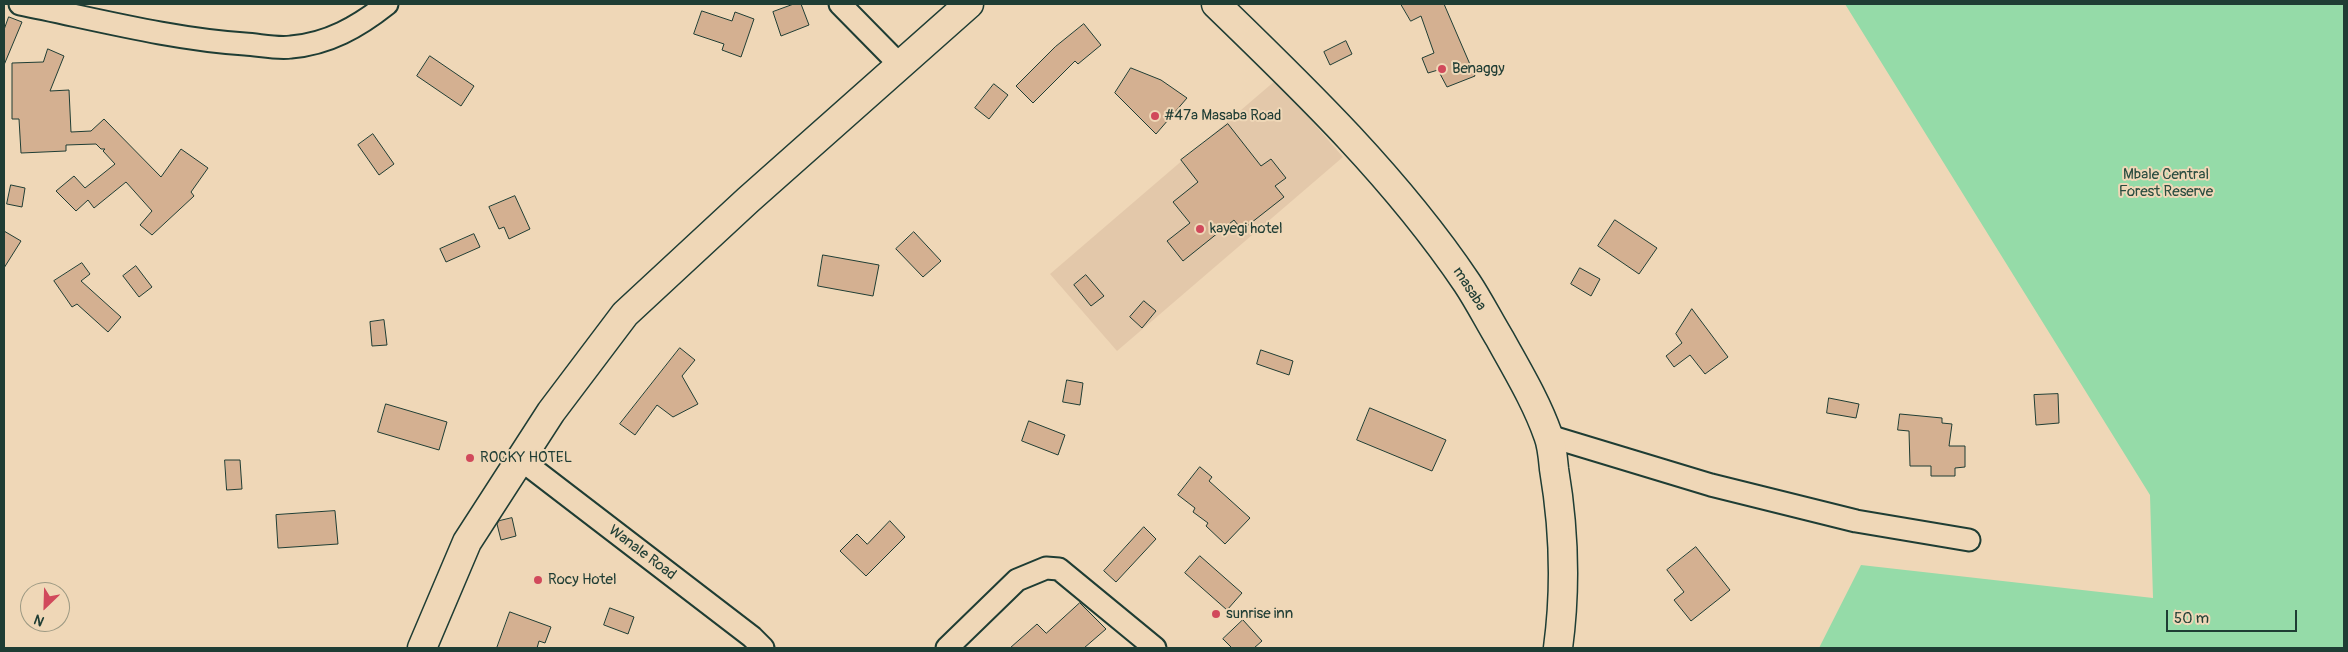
<!DOCTYPE html>
<style>
body{margin:0}
#map{position:relative;width:2348px;height:652px;overflow:hidden;background:#efd7b7;font-family:Pangolin,sans-serif}
canvas{display:block}
.frame{position:absolute;inset:0;border:5px solid #1f3d34;pointer-events:none}
.north{position:absolute;left:20px;top:582px;width:50px;height:50px;box-sizing:border-box;background:#efd7b7;border:1px solid #9c9983;border-radius:50%;rotate:204deg;font-size:14px;font-weight:700;line-height:20px;text-align:center;color:#1f3d34}
.north::after{content:'';display:block;margin:auto;width:18px;height:22px;background:#d1495b;clip-path:polygon(50% 0,100% 100%,50% 72%,0 100%)}
.scale{position:absolute;left:2166px;top:610px;width:131px;height:22px;box-sizing:border-box;border:2px solid #1f3d34;border-top:0;padding-left:6px;font-size:15px;line-height:18px;white-space:nowrap;color:#1f3d34;-webkit-text-stroke:4px #efd7b7;paint-order:stroke}
</style>
<div id="map">
<canvas width="2348" height="652"></canvas>
<div class="frame"></div>
<div class="north">N</div>
<div class="scale">50 m</div>
</div>
<script>
const c = document.querySelector('canvas').getContext('2d');
c.lineJoin = 'round';
function paint(path, color) {
  c.fillStyle = color;
  c.fill(path, 'evenodd');
}
function trace(path, color, width, dash) {
  c.strokeStyle = color;
  c.lineWidth = width;
  c.lineCap = dash ? 'butt' : 'round';
  c.setLineDash(dash || []);
  c.stroke(path);
}
function write(font, color, halo, rows, align = 'center') {
  c.font = font + ' Pangolin,sans-serif';
  c.lineWidth = 4;
  c.setLineDash([]);
  c.textBaseline = 'middle';
  c.strokeStyle = halo;
  c.fillStyle = color;
  for (const [text, x, y, turn = 0] of rows) {
    c.save();
    c.translate(x, y);
    c.rotate((+turn || 0) * Math.PI / 180);
    c.textAlign = isNaN(turn) ? turn : align;
    if (halo) c.strokeText(text, 0, 0);
    c.fillText(text, 0, 0);
    c.restore();
  }
}
const built = new Path2D(`
 M 1276,80 L 1343,157 L 1117,351 L 1050,274 Z`);
const green = new Path2D(`
 M 1845,4 L 2344,4 L 2344,648 L 1819,648 L 1861,565 L 2153,598 L 2150,495 Z`);
const building = new Path2D(`
 M 794,4 L 801,4 L 809,25 L 781,36 L 773,12 Z
 M 1401,4 L 1444,4 L 1475,76 L 1447,87 L 1438,70 L 1428,73 L 1422,58 L 1434,53 L 1421,16 L 1411,21 Z
 M 702,11 L 732,21 L 735,12 L 754,19 L 741,57 L 722,50 L 724,44 L 694,34 Z
 M 9,17 L 22,22 L 4,65 L 4,30 Z
 M 1084,24 L 1101,45 L 1078,64 L 1075,61 L 1033,103 L 1016,86 L 1055,47 Z
 M 1346,41 L 1352,54 L 1330,65 L 1324,52 Z
 M 48,49 L 64,56 L 50,91 L 69,90 L 71,132 L 91,131 L 104,119 L 161,177 L 181,149 L 208,168 L 191,192 L 194,196 L 152,235 L 140,225 L 152,211 L 126,182 L 94,208 L 88,200 L 76,211 L 56,191 L 74,176 L 85,188 L 115,164 L 103,151 L 105,149 L 101,149 L 96,144 L 66,145 L 66,151 L 21,153 L 19,119 L 12,119 L 12,63 L 43,62 Z
 M 430,56 L 474,86 L 461,106 L 417,76 Z
 M 1131,68 L 1161,80 L 1187,98 L 1156,134 L 1115,93 Z
 M 994,84 L 1008,95 L 989,119 L 975,108 Z
 M 1228,124 L 1261,166 L 1271,159 L 1286,178 L 1275,186 L 1284,197 L 1242,230 L 1234,220 L 1183,261 L 1167,241 L 1190,223 L 1173,202 L 1198,182 L 1181,160 Z
 M 373,134 L 394,164 L 379,175 L 358,145 Z
 M 11,185 L 25,188 L 22,207 L 7,204 Z
 M 515,196 L 530,229 L 509,239 L 504,227 L 499,229 L 489,207 Z
 M 1615,220 L 1657,248 L 1639,274 L 1598,246 Z
 M 4,231 L 21,241 L 4,268 Z
 M 914,232 L 941,261 L 923,277 L 896,249 Z
 M 474,234 L 480,247 L 446,262 L 440,249 Z
 M 823,255 L 879,265 L 873,296 L 818,286 Z
 M 82,263 L 90,274 L 81,281 L 121,317 L 108,332 L 77,304 L 72,307 L 54,281 Z
 M 136,266 L 152,287 L 139,297 L 123,276 Z
 M 1580,268 L 1600,279 L 1591,296 L 1571,284 Z
 M 1086,275 L 1104,296 L 1091,306 L 1074,285 Z
 M 1144,301 L 1156,311 L 1142,328 L 1130,317 Z
 M 1692,309 L 1728,357 L 1705,374 L 1690,355 L 1674,367 L 1666,356 L 1682,343 L 1676,334 Z
 M 384,320 L 387,345 L 372,346 L 370,322 Z
 M 680,348 L 695,360 L 682,376 L 698,404 L 673,417 L 657,405 L 635,435 L 620,424 Z
 M 1261,350 L 1293,361 L 1289,375 L 1257,364 Z
 M 1067,380 L 1083,383 L 1080,405 L 1063,402 Z
 M 2058,394 L 2059,423 L 2036,425 L 2034,395 Z
 M 1829,398 L 1859,404 L 1856,418 L 1827,413 Z
 M 386,404 L 447,422 L 439,450 L 378,432 Z
 M 1370,408 L 1446,440 L 1432,471 L 1357,440 Z
 M 1900,414 L 1942,418 L 1942,423 L 1952,424 L 1949,446 L 1965,446 L 1965,467 L 1955,468 L 1955,476 L 1931,476 L 1931,466 L 1910,466 L 1909,431 L 1898,430 Z
 M 1029,421 L 1065,435 L 1058,455 L 1022,441 Z
 M 225,460 L 240,460 L 242,489 L 227,490 Z
 M 1200,467 L 1212,477 L 1209,481 L 1250,518 L 1225,544 L 1206,526 L 1208,523 L 1193,512 L 1195,508 L 1178,495 Z
 M 335,511 L 338,544 L 278,548 L 276,515 Z
 M 512,518 L 516,536 L 501,540 L 497,524 L 499,521 Z
 M 890,521 L 905,537 L 866,576 L 840,551 L 857,534 L 867,544 Z
 M 1144,527 L 1156,539 L 1116,582 L 1104,571 Z
 M 1696,547 L 1730,590 L 1691,621 L 1674,600 L 1684,592 L 1667,570 Z
 M 1200,556 L 1242,593 L 1227,610 L 1185,573 Z
 M 1080,603 L 1106,629 L 1084,648 L 1010,648 L 1037,624 L 1046,633 Z
 M 610,608 L 634,617 L 628,634 L 604,625 Z
 M 510,612 L 551,627 L 545,643 L 539,641 L 537,648 L 497,648 Z
 M 1243,620 L 1262,641 L 1254,648 L 1232,648 L 1223,639 Z`);
const street = new Path2D(`
 M 20,4 C 95,19 170,39 245,44 C 260,45 277,49 291,47 C 328,44 358,27 387,4
 M 840,4 L 900,65
 M 1549,436 L 1711,485 L 1856,521 L 1969,540
 M 520,459 L 752,637 L 763,648
 M 947,648 L 1017,580 L 1046,568 L 1059,569 L 1155,648`);
const secondary = new Path2D(`
 M 1216,4 C 1306,91 1397,179 1467,283 C 1479,301 1489,321 1500,339 C 1517,370 1536,401 1548,435 C 1552,445 1553,458 1554,469 C 1564,528 1566,589 1558,648
 M 422,648 L 467,542 L 551,412 L 625,314 L 748,200 L 969,4`);
const markers = [
 [1442,69,5,"#d1495b"],
 [1155,116,5,"#d1495b"],
 [1200,229,5,"#d1495b"],
 [470,458,5,"#d1495b"],
 [538,580,5,"#d1495b"],
 [1216,614,5,"#d1495b"]
];
const poiNames = [
 ["Benaggy",1452,69],
 ["#47a Masaba Road",1165,116],
 ["kayegi hotel",1210,229],
 ["ROCKY HOTEL",480,458],
 ["Rocy Hotel",548,580],
 ["sunrise inn",1226,614]
];
const parkNames = [
 ["Mbale Central",2166,175],
 ["Forest Reserve",2166,192]
];
const streetNames = [
 ["masaba",1469,289,57],
 ["Wanale Road",642,553,37]
];
paint(built, '#e3c8aa');
paint(green, '#95dba8');
paint(building, '#d4b091');
trace(building, '#1f3d34', 1);
trace(street, '#1f3d34', 25);
trace(secondary, '#1f3d34', 31);
trace(street, '#efd7b7', 21);
trace(secondary, '#efd7b7', 28);
for (const [x, y, r, color] of markers) {
  const dot = new Path2D();
  dot.arc(x, y, r, 0, 2 * Math.PI);
  c.fillStyle = color;
  c.fill(dot);
  trace(dot, '#efd7b7', 2);
}
write('15px', '#1f3d34', '#efd7b7', poiNames, 'left');
write('15px', '#2b4d40', '#efd7b7', parkNames);
write('15px', '#1f3d34', '#efd7b7', streetNames);
</script>
